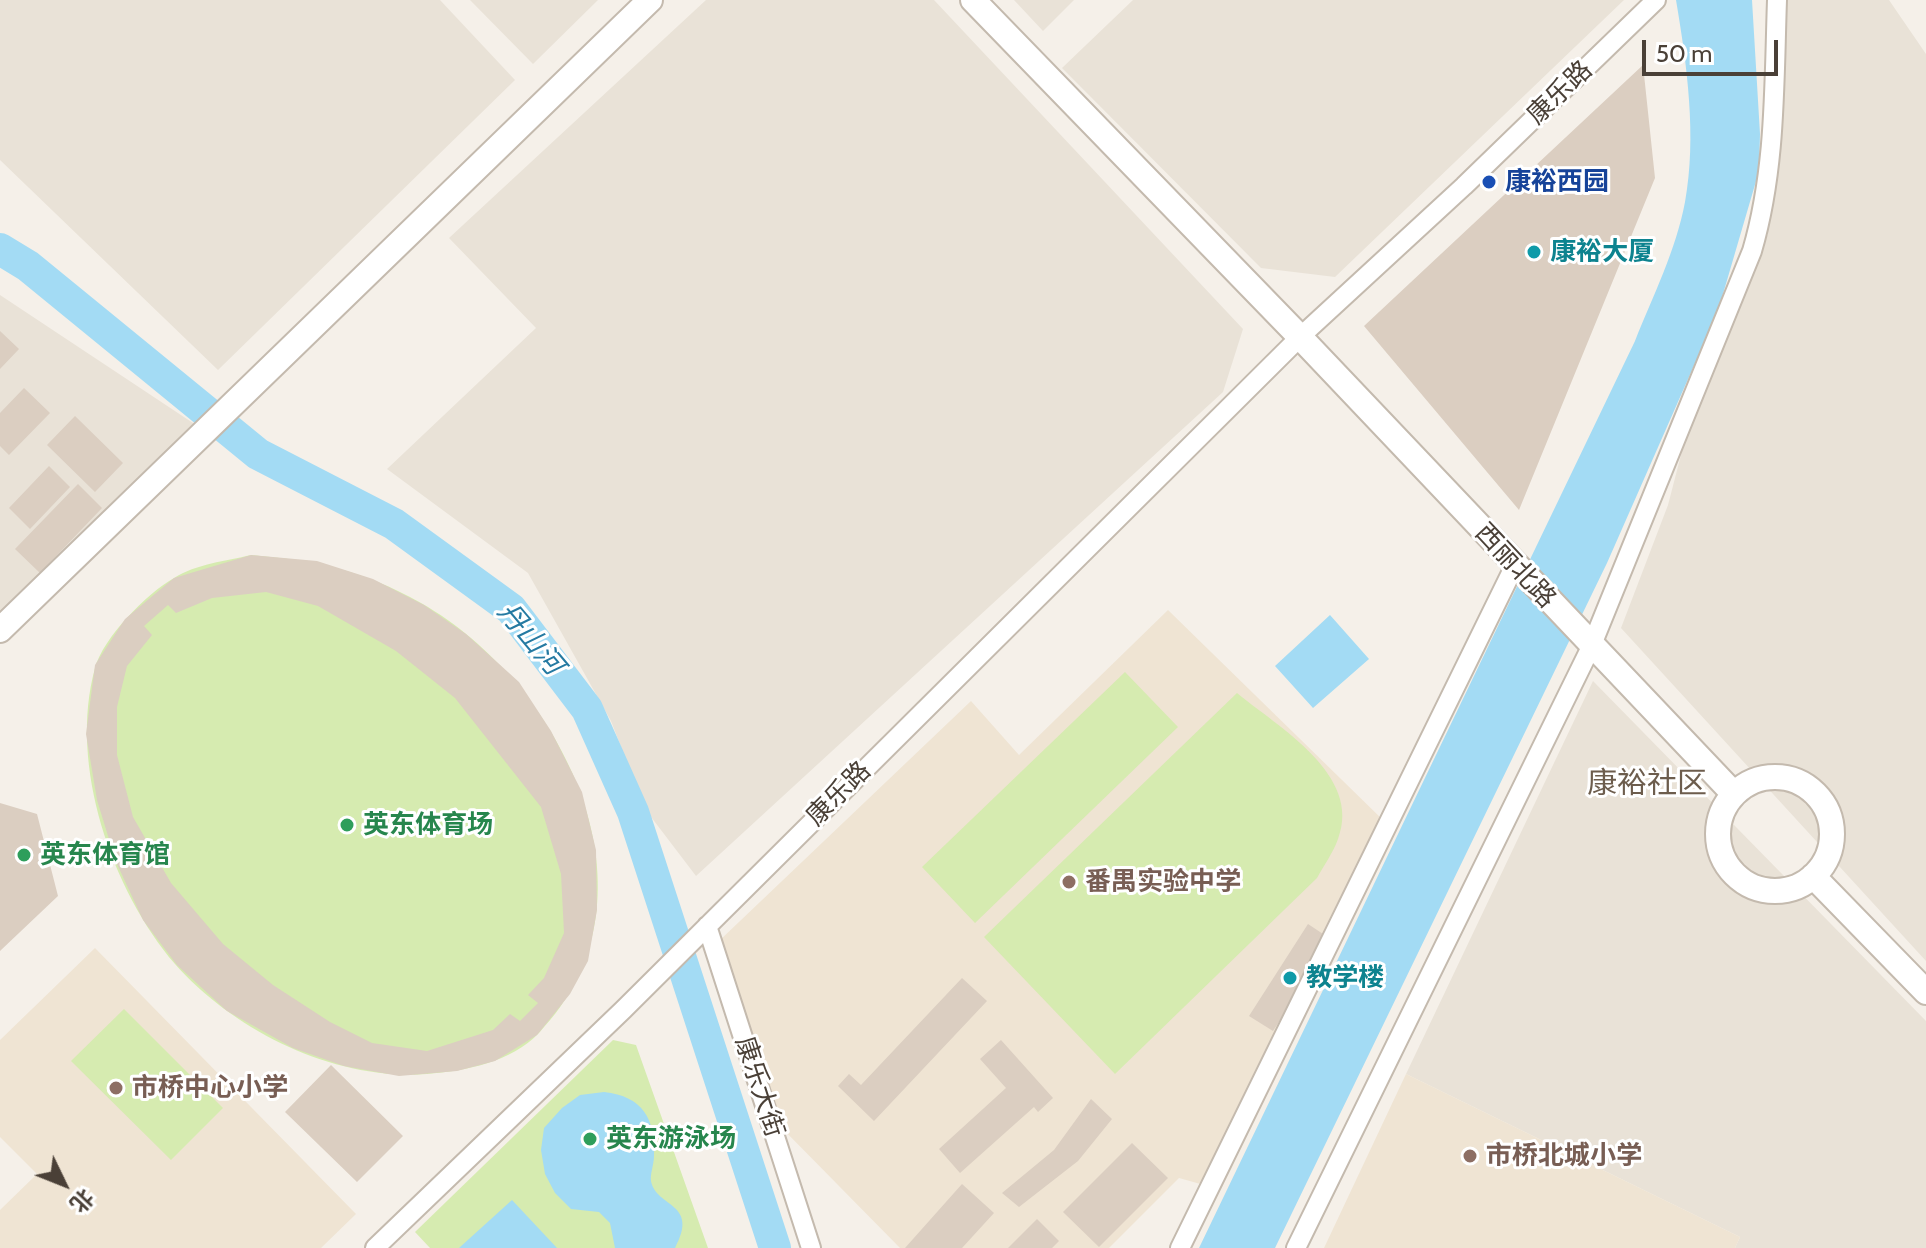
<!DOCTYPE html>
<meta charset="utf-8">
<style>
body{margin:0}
#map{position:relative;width:1926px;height:1248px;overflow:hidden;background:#f5f0e9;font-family:Cabin,"Noto Sans SC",sans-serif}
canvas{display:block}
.north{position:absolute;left:24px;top:1144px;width:80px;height:80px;-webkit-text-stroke:6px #fff;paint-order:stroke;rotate:133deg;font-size:22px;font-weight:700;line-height:32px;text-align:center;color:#4a4037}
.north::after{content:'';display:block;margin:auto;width:28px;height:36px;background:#4a4037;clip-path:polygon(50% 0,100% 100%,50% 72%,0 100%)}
.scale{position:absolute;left:1642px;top:40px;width:136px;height:36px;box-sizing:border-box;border:4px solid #4a4037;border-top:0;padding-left:10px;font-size:24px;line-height:28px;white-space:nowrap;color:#4a4037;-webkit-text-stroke:6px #fff;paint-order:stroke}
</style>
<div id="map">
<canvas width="1926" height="1248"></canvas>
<div class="north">北</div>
<div class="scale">50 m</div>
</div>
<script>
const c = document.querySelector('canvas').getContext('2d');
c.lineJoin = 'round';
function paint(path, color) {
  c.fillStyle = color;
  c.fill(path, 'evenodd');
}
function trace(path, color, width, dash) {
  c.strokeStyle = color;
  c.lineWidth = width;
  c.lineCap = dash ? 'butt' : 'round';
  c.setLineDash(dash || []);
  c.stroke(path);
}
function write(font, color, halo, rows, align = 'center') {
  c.font = font + ' Cabin,"Noto Sans SC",sans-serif';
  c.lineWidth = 6;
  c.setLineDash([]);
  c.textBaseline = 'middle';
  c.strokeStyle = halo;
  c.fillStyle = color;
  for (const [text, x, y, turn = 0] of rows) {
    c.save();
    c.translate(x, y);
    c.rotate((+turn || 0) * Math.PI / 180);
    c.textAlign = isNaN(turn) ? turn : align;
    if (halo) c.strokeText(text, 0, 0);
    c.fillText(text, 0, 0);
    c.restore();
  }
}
const residential = new Path2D(`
 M 0,0 L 440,0 L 515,80 L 218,370 L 0,160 Z
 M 470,0 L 598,0 L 533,64 Z
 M 706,0 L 934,0 L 1243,329 L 1223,392 L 696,876 L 645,809 L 611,721 L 528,573 L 387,469 L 536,328 L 449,238 Z
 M 1014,0 L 1074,0 L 1043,31 Z
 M 1133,0 L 1624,0 L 1335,277 L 1261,268 L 1062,68 Z
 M 1771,0 L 1889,0 L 1926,54 L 1926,961 L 1621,628 L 1668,505 L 1709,347 L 1768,234 Z
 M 0,295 L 196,425 L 0,612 Z
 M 1593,681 L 1926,1021 L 1926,1248 L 1735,1248 L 1740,1237 L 1406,1074 Z`);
const education = new Path2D(`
 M 1168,610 L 1385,822 L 1204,1185 L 1179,1178 L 1109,1248 L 900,1248 L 776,1122 L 719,941 L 971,701 L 1019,755 Z
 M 95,948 L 356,1214 L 321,1248 L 0,1248 L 0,1210 L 37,1174 L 0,1137 L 0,1040 Z
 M 1406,1074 L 1740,1237 L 1735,1248 L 1324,1248 Z`);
const green = new Path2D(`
 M 251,555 C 318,561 362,570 421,603 C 562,683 670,897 539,1033 C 511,1062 466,1071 427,1074 C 336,1081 235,1032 175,964 C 112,890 68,765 95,668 C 103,638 147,593 174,578 C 196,564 226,561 251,555 Z
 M 1125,672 L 1178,727 L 975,923 L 922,867 Z
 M 1237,693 C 1278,727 1363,775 1338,839 C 1333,853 1324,865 1317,878 L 1115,1074 L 984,937 Z
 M 124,1009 L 223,1108 L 171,1160 L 71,1061 Z
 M 613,1040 L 636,1045 L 708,1248 L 430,1248 L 415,1232 Z`);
const water = new Path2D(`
 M 1676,0 L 1752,0 L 1760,134 L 1759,171 L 1718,311 L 1607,563 L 1275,1248 L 1199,1248 L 1635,341 C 1653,296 1676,250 1685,202 C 1697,137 1687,65 1676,0 Z
 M 1330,615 L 1369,659 L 1313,708 L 1275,666 Z
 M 604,1092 C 643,1096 656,1120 654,1156 C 654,1164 650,1174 651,1181 C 656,1208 700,1202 675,1248 L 615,1248 L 610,1223 L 599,1212 L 571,1209 L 555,1193 L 545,1174 L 541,1150 L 544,1128 L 562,1108 L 580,1095 Z
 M 512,1200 L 557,1248 L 459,1248 Z`);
const river = new Path2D(`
 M 0,249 L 28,266 L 258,454 L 394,524 L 511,609 L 587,709 L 633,812 L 775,1248`);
const building = new Path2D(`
 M 1643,65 L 1655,178 L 1519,510 L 1364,326 Z
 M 0,331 L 19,349 L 0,369 Z
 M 24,388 L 50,413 L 9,455 L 0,446 L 0,413 Z
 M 75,416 L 123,463 L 95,492 L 47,445 Z
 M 49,466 L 70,487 L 30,529 L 9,508 Z
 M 78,484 L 102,508 L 40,573 L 15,549 Z
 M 251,555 L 317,561 L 373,579 L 424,605 L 466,634 L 519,682 L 551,731 L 582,792 L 596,850 L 597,910 L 588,961 L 570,994 L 537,1035 L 495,1061 L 457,1071 L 399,1076 L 344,1066 L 293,1048 L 227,1011 L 177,965 L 143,920 L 116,862 L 97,800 L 86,734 L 95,665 L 125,619 L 174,578 ZM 266,592 L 318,606 L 396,651 L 455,698 L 541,807 L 561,874 L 564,933 L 544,978 L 528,995 L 538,1003 L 520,1021 L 510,1014 L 493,1030 L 427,1051 L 372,1043 L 330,1022 L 273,985 L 223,944 L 171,883 L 133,817 L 117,755 L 117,707 L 127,666 L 152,635 L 144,626 L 168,605 L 176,613 L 212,598 Z
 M 0,803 L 37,814 L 58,896 L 0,951 Z
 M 1308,924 L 1332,940 L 1273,1031 L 1249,1016 Z
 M 962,978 L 987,1001 L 874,1121 L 838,1086 L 849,1074 L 861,1085 Z
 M 1001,1040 L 1053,1098 L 1038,1112 L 1034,1107 L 960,1173 L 939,1149 L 1006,1088 L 980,1059 Z
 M 331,1065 L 403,1136 L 357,1182 L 285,1112 Z
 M 1091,1099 L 1112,1119 L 1078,1161 L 1019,1207 L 1002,1193 L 1054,1150 Z
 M 1132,1143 L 1168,1178 L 1099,1247 L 1063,1212 Z
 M 962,1184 L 994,1213 L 962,1248 L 905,1248 Z
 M 1037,1219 L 1059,1241 L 1052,1248 L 1008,1248 Z`);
const minor = new Path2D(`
 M 707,926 L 811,1248
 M 375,1248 L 623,1010 L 1300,337 L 1464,186 L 1656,0
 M 1180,1248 L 1515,565
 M 1296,1248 L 1591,647 L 1752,251 C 1776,169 1774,85 1777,0`);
const tertiary = new Path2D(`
 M 973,0 L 1300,337 L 1733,793
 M 0,630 L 650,0
 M1718 834a57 57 0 1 1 114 0a57 57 0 1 1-114 0Z
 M 1813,876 L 1926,992`);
const markers = [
 [1489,182,8,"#1a4fb4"],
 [1534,252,8,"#0f9aa8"],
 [347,825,8,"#2e9e5b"],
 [24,855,8,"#2e9e5b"],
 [1069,882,8,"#8d6e63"],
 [1290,978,8,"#0f9aa8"],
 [116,1088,8,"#8d6e63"],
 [590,1139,8,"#2e9e5b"],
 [1470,1156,8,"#8d6e63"]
];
const streetNames = [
 ["康乐路",1560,93,-44],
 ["西丽北路",1515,566,47],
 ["康乐路",839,794,-45],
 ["康乐大街",759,1087,72]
];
const transitNames = [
 ["康裕西园",1505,182]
];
const cultureNames = [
 ["康裕大厦",1550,252],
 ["教学楼",1306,978]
];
const leisureNames = [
 ["英东体育场",363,825],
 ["英东体育馆",40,855],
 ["英东游泳场",606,1139]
];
const educationNames = [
 ["番禺实验中学",1085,882],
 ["市桥中心小学",132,1088],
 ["市桥北城小学",1486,1156]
];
const waterNames = [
 ["丹山河",530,639,50]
];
const quarterNames = [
 ["康裕社区",1647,784]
];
paint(residential, '#e9e2d7');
paint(education, '#efe4d3');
paint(green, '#d6ebb0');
paint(water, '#a3dbf4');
trace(river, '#a3dbf4', 32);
paint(building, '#dbcec1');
trace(minor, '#c4baae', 22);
trace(tertiary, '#c4baae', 28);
trace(minor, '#fff', 18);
trace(tertiary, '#fff', 24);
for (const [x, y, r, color] of markers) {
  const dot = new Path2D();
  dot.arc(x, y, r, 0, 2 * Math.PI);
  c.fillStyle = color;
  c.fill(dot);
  trace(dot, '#fff', 3);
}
write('26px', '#4a4037', '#fff', streetNames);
write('bold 26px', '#164399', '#fff', transitNames, 'left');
write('bold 26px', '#0d838f', '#fff', cultureNames, 'left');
write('bold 26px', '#27864d', '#fff', leisureNames, 'left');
write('bold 26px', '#785e54', '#fff', educationNames, 'left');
write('italic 28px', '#257aa2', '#fff', waterNames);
write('30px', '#6d5d4d', '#fff', quarterNames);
</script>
